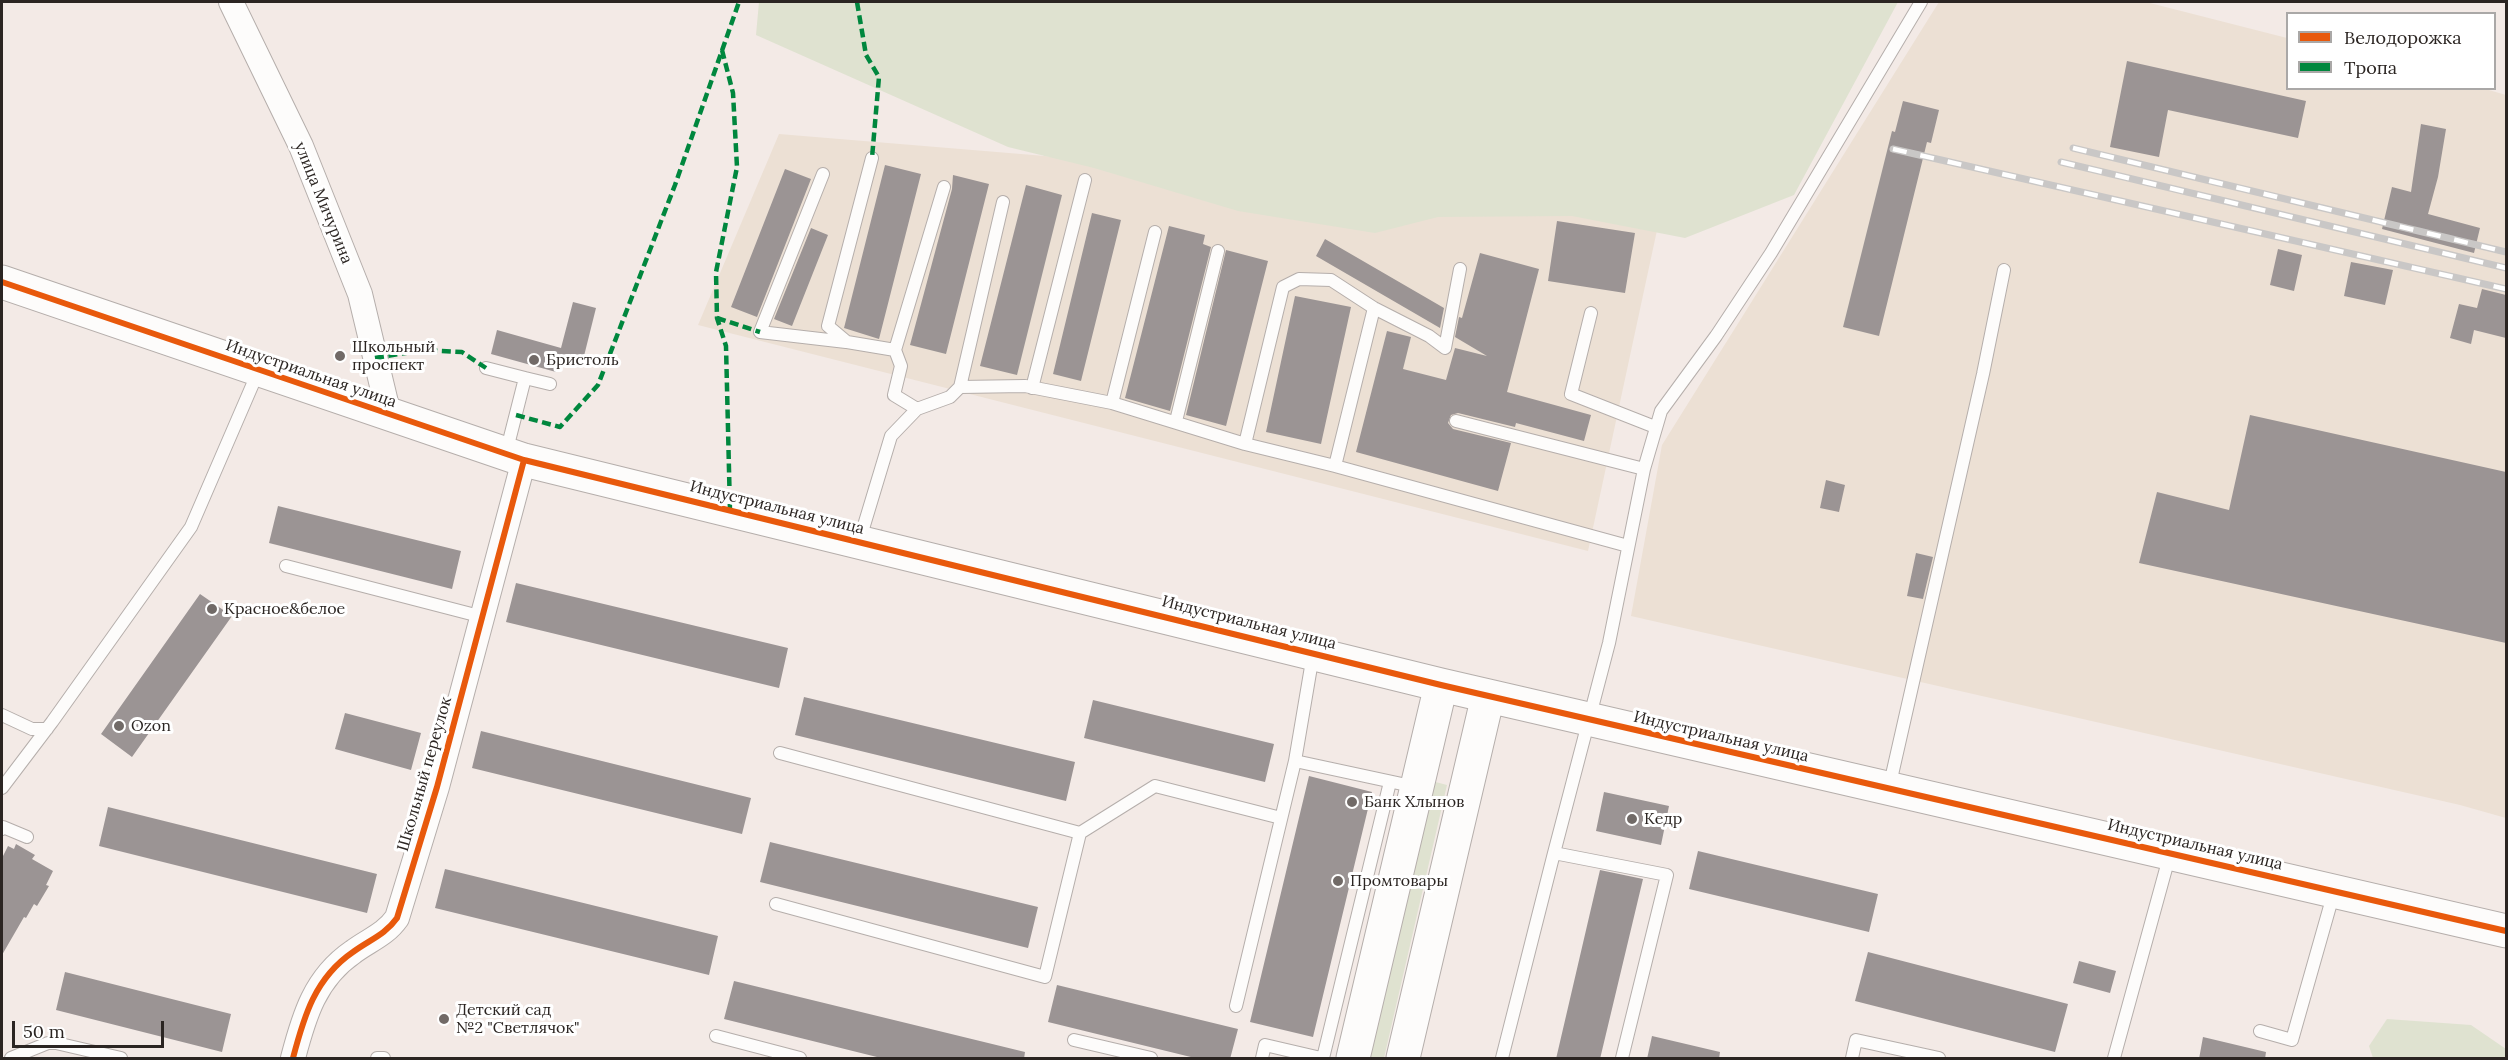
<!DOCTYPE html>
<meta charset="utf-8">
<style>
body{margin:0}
#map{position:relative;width:2508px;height:1060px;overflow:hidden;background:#f3eae6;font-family:Lora,serif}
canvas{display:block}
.frame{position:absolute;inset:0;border:3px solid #2b2522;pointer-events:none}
.legend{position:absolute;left:2286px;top:12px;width:210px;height:78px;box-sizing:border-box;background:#fff;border:2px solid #aaa8a7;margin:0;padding:8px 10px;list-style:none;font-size:18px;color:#2b2522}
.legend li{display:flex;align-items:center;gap:12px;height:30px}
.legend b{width:30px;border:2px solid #aaa8a7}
.scale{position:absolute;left:12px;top:1021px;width:152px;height:27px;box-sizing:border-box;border:3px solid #2b2522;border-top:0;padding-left:8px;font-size:18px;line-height:21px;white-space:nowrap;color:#2b2522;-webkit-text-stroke:4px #fff;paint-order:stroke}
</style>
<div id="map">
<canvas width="2508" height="1060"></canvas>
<div class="frame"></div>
<ul class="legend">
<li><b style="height:8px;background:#e8590c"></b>Велодорожка</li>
<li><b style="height:8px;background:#00873e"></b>Тропа</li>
</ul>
<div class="scale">50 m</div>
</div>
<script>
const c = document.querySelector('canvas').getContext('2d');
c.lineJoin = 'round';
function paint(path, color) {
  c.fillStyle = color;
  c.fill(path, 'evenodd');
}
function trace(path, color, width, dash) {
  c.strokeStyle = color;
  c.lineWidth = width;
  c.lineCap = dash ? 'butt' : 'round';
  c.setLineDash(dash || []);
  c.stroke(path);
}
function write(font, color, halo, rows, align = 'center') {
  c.font = font + ' Lora,serif';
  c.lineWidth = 6;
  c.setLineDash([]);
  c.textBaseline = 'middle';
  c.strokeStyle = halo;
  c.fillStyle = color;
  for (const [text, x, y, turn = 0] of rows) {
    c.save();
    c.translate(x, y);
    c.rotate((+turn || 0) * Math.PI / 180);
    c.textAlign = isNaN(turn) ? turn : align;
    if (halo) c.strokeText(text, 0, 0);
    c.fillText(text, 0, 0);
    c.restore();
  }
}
const industrial = new Path2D(`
 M 1939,2 L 2146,2 L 2287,38 L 2288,88 L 2482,88 L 2506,95 L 2506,818 L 2460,805 L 1631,616 L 1662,445 Z
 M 779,134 L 1662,207 L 1588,551 L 698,325 Z`);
const green = new Path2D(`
 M 759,2 L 1898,2 L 1794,195 L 1685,238 L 1572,216 L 1438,217 L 1375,233 L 1238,211 L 1094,168 L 1008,147 L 756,35 Z
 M 1428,780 L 1447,785 L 1384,1058 L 1364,1058 Z
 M 2387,1019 L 2471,1025 L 2506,1049 L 2506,1058 L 2373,1058 L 2369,1046 Z`);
const building = new Path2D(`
 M 2127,61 L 2306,101 L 2298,138 L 2168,110 L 2159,157 L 2110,147 Z
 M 1903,101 L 1939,110 L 1931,143 L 1927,142 L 1879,336 L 1843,327 L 1892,131 L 1895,132 Z
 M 2421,124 L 2446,129 L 2438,177 L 2428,214 L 2480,228 L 2474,253 L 2382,229 L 2392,187 L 2411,192 Z
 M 885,165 L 921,174 L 879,339 L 844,328 Z
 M 785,169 L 811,179 L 757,317 L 731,307 Z
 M 953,175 L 989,184 L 946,354 L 910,345 L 952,189 Z
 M 1026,185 L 1062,195 L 1017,375 L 980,366 Z
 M 1092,213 L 1121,220 L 1081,381 L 1053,374 Z
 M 1557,221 L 1635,233 L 1625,293 L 1548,281 Z
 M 1169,226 L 1205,235 L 1203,244 L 1211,247 L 1170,411 L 1125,398 Z
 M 811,228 L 828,235 L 792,326 L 774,319 Z
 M 1325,239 L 1444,308 L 1440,328 L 1316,256 Z
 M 2278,249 L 2302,255 L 2294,291 L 2270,285 Z
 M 1226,250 L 1268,261 L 1226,426 L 1186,415 Z
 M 1480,253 L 1539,269 L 1507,392 L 1591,415 L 1584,441 L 1516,423 L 1515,427 L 1458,413 L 1451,415 L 1448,423 L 1453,429 L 1511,443 L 1498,491 L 1356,452 L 1387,331 L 1411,337 L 1403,369 L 1446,380 L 1455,348 L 1487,356 L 1455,337 L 1459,317 L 1462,318 Z
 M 2351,262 L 2393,270 L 2385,305 L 2344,296 Z
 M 2482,289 L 2506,295 L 2506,338 L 2474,330 L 2471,344 L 2450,338 L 2459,304 L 2477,308 Z
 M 1295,296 L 1351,307 L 1321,444 L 1266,432 Z
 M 573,302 L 596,308 L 581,368 L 559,363 L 556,372 L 491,354 L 497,330 L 561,348 Z
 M 2250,415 L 2506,472 L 2506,643 L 2139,563 L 2157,492 L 2229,510 Z
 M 1826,480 L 1845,485 L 1839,512 L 1820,508 Z
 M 278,506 L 461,551 L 452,589 L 269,543 Z
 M 1916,553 L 1933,557 L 1923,599 L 1907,596 Z
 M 516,583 L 788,648 L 779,688 L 506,622 Z
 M 200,594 L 232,616 L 132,757 L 101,734 Z
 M 804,697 L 1075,762 L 1066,801 L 795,735 Z
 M 1093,700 L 1274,744 L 1265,782 L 1084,738 Z
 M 345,713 L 421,733 L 411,770 L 335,749 Z
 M 481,731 L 751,798 L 742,834 L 472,768 Z
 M 1309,776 L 1372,792 L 1313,1037 L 1250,1022 Z
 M 1604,792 L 1669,806 L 1661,845 L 1596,831 Z
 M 108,807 L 377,874 L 367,913 L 99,846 Z
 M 770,842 L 1038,907 L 1028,948 L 760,882 Z
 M 16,844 L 35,855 L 32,859 L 53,871 L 46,885 L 49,886 L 37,906 L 34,904 L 26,918 L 24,917 L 2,955 L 2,858 L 8,846 L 14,849 Z
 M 1698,851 L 1878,894 L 1869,932 L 1689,889 Z
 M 445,869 L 718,936 L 709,975 L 435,908 Z
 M 1600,870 L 1643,879 L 1600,1059 L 1556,1059 Z
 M 1868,952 L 2068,1004 L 2055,1052 L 1855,1001 Z
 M 2079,961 L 2116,971 L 2110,993 L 2073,983 Z
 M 65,972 L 231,1014 L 222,1052 L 56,1010 Z
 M 734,981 L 1025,1052 L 1024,1059 L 885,1059 L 724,1019 Z
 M 1057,985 L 1238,1029 L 1230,1059 L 1199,1059 L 1048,1022 Z
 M 1652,1036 L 1720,1052 L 1719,1059 L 1647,1059 Z
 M 2203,1037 L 2266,1052 L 2265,1059 L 2199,1059 Z`);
const lane = new Path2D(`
 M 872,158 L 828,326 L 847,342 L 895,350 L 901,366 L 894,395 L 917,409
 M 823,174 L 760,332 L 846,342
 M 1591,313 L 1571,394 L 1655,427
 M 895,350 L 944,187
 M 486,368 L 525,378 L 506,453
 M 525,378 L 550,384
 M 960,387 L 1003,202
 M 1032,388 L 1085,180
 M 1112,403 L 1155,232
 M 1176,421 L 1218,251
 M 1456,421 L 1644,469
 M 1245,444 L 1283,287 L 1299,279 L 1331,280 L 1374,308 L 1429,336 L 1445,348 L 1460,269
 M 1335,466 L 1374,308
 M 859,542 L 891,436 L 917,409 L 950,397 L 960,387 L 1025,386 L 1112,403 L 1245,444 L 1335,466 L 1628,546
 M 286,566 L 483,617
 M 2,715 L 32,729 L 47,729
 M 780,753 L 1080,833
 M 1295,761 L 1313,655
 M 2,788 L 52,722 L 191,527 L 258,372
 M 1889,788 L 1983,374 L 2004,270
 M 2,829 L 3,827 L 27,837
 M 776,904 L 1045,977 L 1080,833 L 1155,786 L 1281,818
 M 1236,1006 L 1295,761 L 1416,787
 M 2260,1031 L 2292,1040 L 2334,892
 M 716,1036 L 800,1058
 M 1074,1040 L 1151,1058
 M 11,1058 L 48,1043 L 56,1043 L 121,1058
 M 377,1058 L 384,1058
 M 1262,1058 L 1265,1045 L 1321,1058
 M 1323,1058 L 1390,782
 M 1502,1058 L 1554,853
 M 1622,1058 L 1667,875 L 1554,853 L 1609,643 L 1644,469 L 1661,411 L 1716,336 L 1771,253 L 1921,2
 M 1852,1058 L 1856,1040 L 1939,1058
 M 2114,1058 L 2170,854`);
const street = new Path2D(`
 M 231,2 L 301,146 L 360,294 L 389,415
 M 293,1058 C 304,1016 315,978 353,952 C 369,940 385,935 397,918 L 437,787 L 524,460`);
const secondary = new Path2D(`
 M 2,282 L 524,460 L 1441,685 L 2506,931
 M 1353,1058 L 1441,685
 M 1403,1058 L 1488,696`);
const rail = new Path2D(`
 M 2073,148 L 2506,252
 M 1893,149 L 2506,289
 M 2061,162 L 2506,268`);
const quiet = new Path2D(`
 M 857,2 L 866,55 L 879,77 L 872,158
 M 722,50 L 733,93 L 737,167 L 716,272 L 717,318 L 726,346 L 730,511
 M 717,318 L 760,332
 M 375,358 L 424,350 L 462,352 L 486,368
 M 516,415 L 560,427 L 598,385 L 675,185 L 739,2`);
const cycleway = new Path2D(`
 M 2,282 L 524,460 L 1441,685 L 2506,931
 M 293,1058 C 304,1016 315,978 353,952 C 369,940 385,935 397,918 L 437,787 L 524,460`);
const markers = [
 [340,356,6,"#716a67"],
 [534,360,6,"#716a67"],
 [212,609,6,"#716a67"],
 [119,726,6,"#716a67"],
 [1352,802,6,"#716a67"],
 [1632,819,6,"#716a67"],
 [1338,881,6,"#716a67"],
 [444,1019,6,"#716a67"]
];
const streetNames = [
 ["улица Мичурина",323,203,68],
 ["Индустриальная улица",311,374,19],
 ["Индустриальная улица",777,508,14],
 ["Индустриальная улица",1249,623,14],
 ["Индустриальная улица",1721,737,13],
 ["Школьный переулок",425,774,-74],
 ["Индустриальная улица",2195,845,13]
];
const poiNames = [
 ["Школьный",352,347],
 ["проспект",352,365],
 ["Бристоль",546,360],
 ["Красное&белое",224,609],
 ["Ozon",131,726],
 ["Банк Хлынов",1364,802],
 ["Кедр",1644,819],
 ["Промтовары",1350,881],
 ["Детский сад",456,1010],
 ["№2 \"Светлячок\"",456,1028]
];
paint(industrial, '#ece0d4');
paint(green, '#dfe2d0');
paint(building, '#9b9494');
trace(lane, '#b5aeab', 14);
trace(street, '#b5aeab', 26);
trace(secondary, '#b5aeab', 35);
trace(lane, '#fdfcfb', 12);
trace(street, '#fdfcfb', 24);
trace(secondary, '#fdfcfb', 33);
trace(rail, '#c9c7c6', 7);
trace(rail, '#fff', 4.5, [14]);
trace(quiet, '#00873e', 4.5, [9, 4.5]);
trace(cycleway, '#e8590c', 6);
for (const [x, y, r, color] of markers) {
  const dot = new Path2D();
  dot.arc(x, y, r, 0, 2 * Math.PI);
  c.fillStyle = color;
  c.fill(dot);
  trace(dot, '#fff', 2);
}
write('16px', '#2b2522', '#fff', streetNames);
write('16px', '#2b2522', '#fff', poiNames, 'left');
</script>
